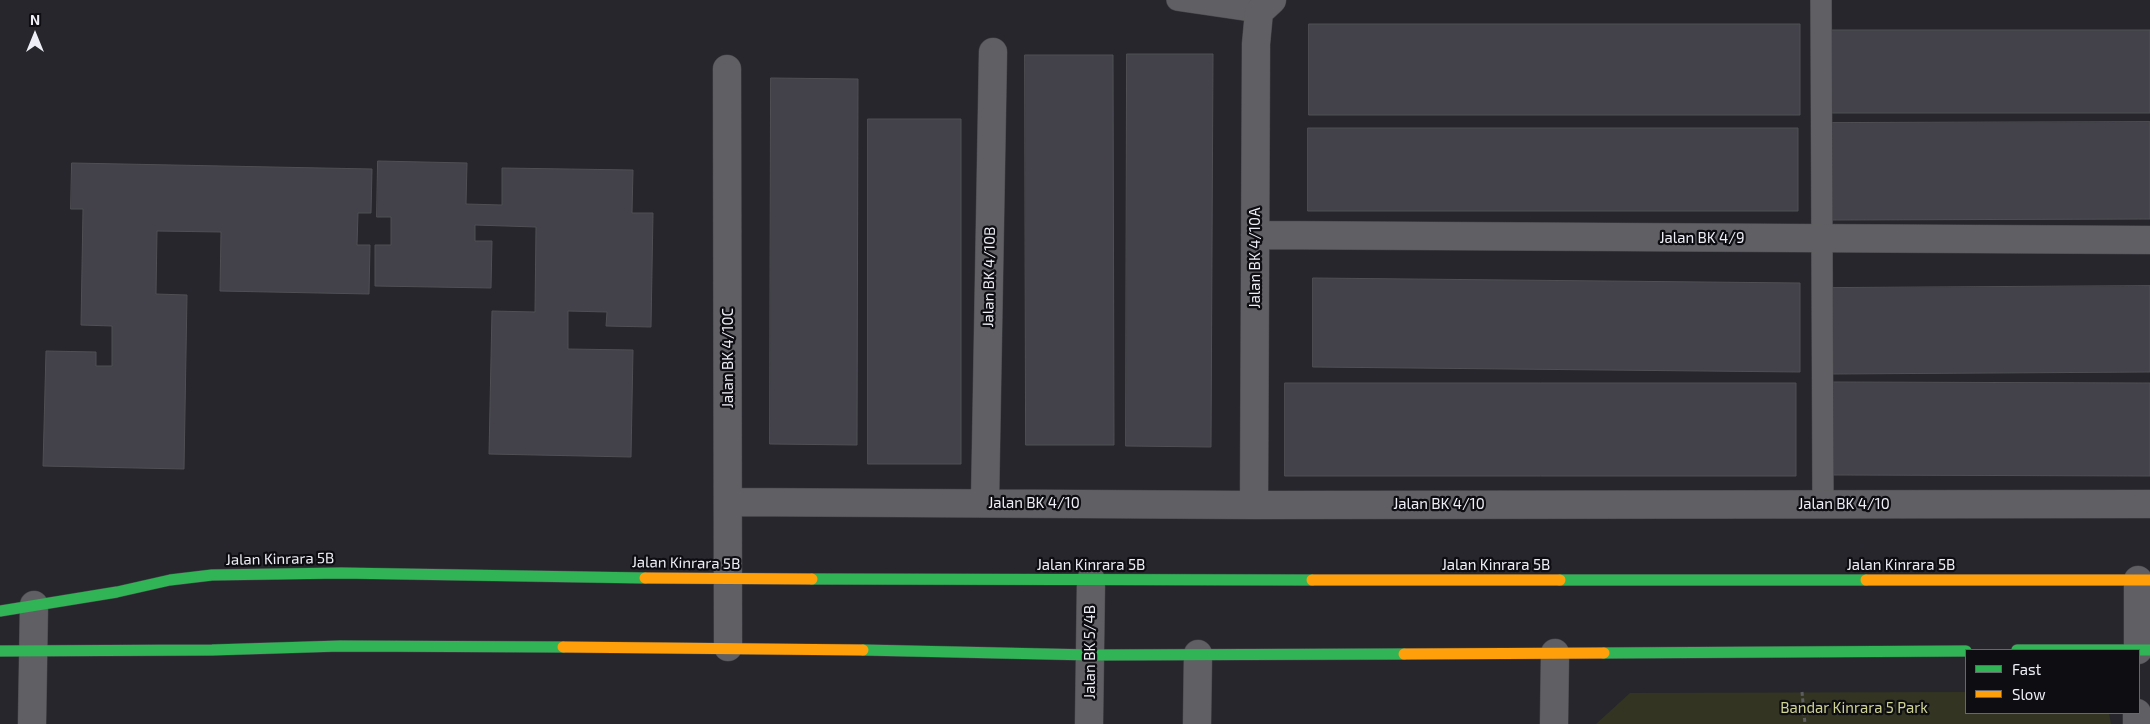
<!DOCTYPE html>
<style>
body{margin:0}
#map{position:relative;width:2150px;height:724px;overflow:hidden;background:#26262c;font-family:"Exo 2",sans-serif}
canvas{display:block}
.legend{position:absolute;left:1965px;top:649px;width:175px;height:65px;box-sizing:border-box;background:#0e0d12;border:1px solid #68676d;margin:0;padding:6px 9px;list-style:none;font-size:15px;color:#eeeef6}
.legend li{display:flex;align-items:center;gap:10px;height:25px}
.legend b{width:25px;border:1px solid #68676d}
.north{position:absolute;left:10px;top:10px;width:50px;height:50px;-webkit-text-stroke:4px #0e0d12;paint-order:stroke;rotate:0deg;font-size:14px;font-weight:700;line-height:20px;text-align:center;color:#eeeef6}
.north::after{content:'';display:block;margin:auto;width:18px;height:22px;background:#eeeef6;clip-path:polygon(50% 0,100% 100%,50% 72%,0 100%)}
</style>
<div id="map">
<canvas width="2150" height="724"></canvas>
<ul class="legend">
<li><b style="height:6px;background:#30b455"></b>Fast</li>
<li><b style="height:6px;background:#ff9f0a"></b>Slow</li>
</ul>
<div class="north">N</div>
</div>
<script>
const c = document.querySelector('canvas').getContext('2d');
c.lineJoin = 'round';
function paint(path, color) {
  c.fillStyle = color;
  c.fill(path, 'evenodd');
}
function trace(path, color, width, dash) {
  c.strokeStyle = color;
  c.lineWidth = width;
  c.lineCap = dash ? 'butt' : 'round';
  c.setLineDash(dash || []);
  c.stroke(path);
}
function write(font, color, halo, rows, align = 'center') {
  c.font = font + ' "Exo 2",sans-serif';
  c.lineWidth = 4.5;
  c.setLineDash([]);
  c.textBaseline = 'middle';
  c.strokeStyle = halo;
  c.fillStyle = color;
  for (const [text, x, y, turn = 0] of rows) {
    c.save();
    c.translate(x, y);
    c.rotate((+turn || 0) * Math.PI / 180);
    c.textAlign = isNaN(turn) ? turn : align;
    if (halo) c.strokeText(text, 0, 0);
    c.fillText(text, 0, 0);
    c.restore();
  }
}
const green = new Path2D(`
 M 1966,692 L 1966,713 L 2109,713 L 2111,724 L 1596,724 L 1630,693 Z`);
const building = new Path2D(`
 M 1309,24 L 1800,24 L 1800,115 L 1309,115 Z
 M 1830,30 L 2150,30 L 2150,113 L 1830,113 Z
 M 1127,54 L 1213,54 L 1211,447 L 1126,446 Z
 M 1025,55 L 1113,55 L 1114,445 L 1026,445 Z
 M 771,78 L 858,79 L 857,445 L 770,444 Z
 M 868,119 L 961,119 L 961,464 L 868,464 Z
 M 2150,122 L 2150,219 L 1830,220 L 1830,123 Z
 M 1308,128 L 1798,128 L 1798,211 L 1308,211 Z
 M 378,161 L 467,163 L 466,204 L 502,205 L 502,168 L 633,170 L 632,213 L 653,213 L 651,327 L 606,326 L 607,312 L 568,311 L 568,349 L 633,350 L 631,457 L 489,454 L 492,311 L 535,312 L 536,227 L 475,225 L 475,241 L 492,241 L 491,288 L 375,286 L 375,245 L 391,245 L 391,217 L 377,217 Z
 M 72,163 L 372,169 L 371,213 L 358,213 L 357,245 L 370,245 L 369,294 L 220,291 L 221,232 L 157,231 L 156,294 L 187,295 L 184,469 L 43,466 L 46,351 L 96,352 L 96,366 L 112,366 L 112,326 L 81,325 L 83,209 L 71,209 Z
 M 1313,278 L 1800,283 L 1800,372 L 1313,367 Z
 M 2150,286 L 2150,372 L 1833,374 L 1832,288 Z
 M 1833,382 L 2150,383 L 2150,476 L 1833,475 Z
 M 1285,383 L 1796,383 L 1796,476 L 1285,476 Z`);
const path = new Path2D(`
 M 1802,692 L 1805,724`);
const lane = new Path2D(`
 M 1177,0 L 1259,12
 M 1821,0 L 1823,504`);
const street = new Path2D(`
 M 727,69 L 728,647
 M 1255,235 L 2150,240
 M 728,502 L 1254,505 L 2150,504
 M 985,502 L 993,52
 M 1254,505 L 1256,44 L 1259,12 L 1272,0
 M 2138,650 L 2138,580
 M 32,724 L 34,605
 M 1089,724 L 1091,580
 M 1197,724 L 1198,654
 M 1554,724 L 1555,653
 M 2137,724 L 2137,713`);
const fast = new Path2D(`
 M 812,579 L 1312,580
 M 1560,580 L 1866,580
 M 0,611 L 117,592 L 170,580 L 212,575 L 341,573 L 645,578
 M 863,650 L 1091,655 L 1404,654
 M 2017,650 L 2150,650
 M 0,651 L 212,650 L 340,646 L 563,647
 M 1604,653 L 1966,651`);
const slow = new Path2D(`
 M 645,578 L 812,579
 M 1312,580 L 1560,580
 M 1866,580 L 2150,580
 M 563,647 L 863,650
 M 1404,654 L 1604,653`);
const streetNames = [
 ["Jalan BK 4/9",1702,238],
 ["Jalan BK 4/10A",1255,258,-90],
 ["Jalan BK 4/10B",989,277,-89],
 ["Jalan BK 4/10C",728,358,-90],
 ["Jalan BK 4/10",1034,503],
 ["Jalan BK 4/10",1439,504],
 ["Jalan BK 4/10",1844,504],
 ["Jalan Kinrara 5B",280,559,-1],
 ["Jalan Kinrara 5B",686,563,1],
 ["Jalan Kinrara 5B",1091,565],
 ["Jalan Kinrara 5B",1496,565],
 ["Jalan Kinrara 5B",1901,565],
 ["Jalan BK 5/4B",1090,652,-90]
];
const parkNames = [
 ["Bandar Kinrara 5 Park",1854,708]
];
paint(green, '#333522');
paint(building, '#43424b');
trace(building, '#4f4f54', 1);
trace(lane, '#444449', 22);
trace(street, '#444449', 29);
trace(fast, '#444449', 12);
trace(slow, '#444449', 12);
trace(path, '#5c5c61', 3, [4, 2.5]);
trace(lane, '#606064', 21);
trace(street, '#606064', 28);
trace(fast, '#30b455', 11);
trace(slow, '#ff9f0a', 11);
write('15px', '#eeeef6', '#0e0d12', streetNames);
write('15px', '#d0d594', '#0e0d12', parkNames);
</script>
